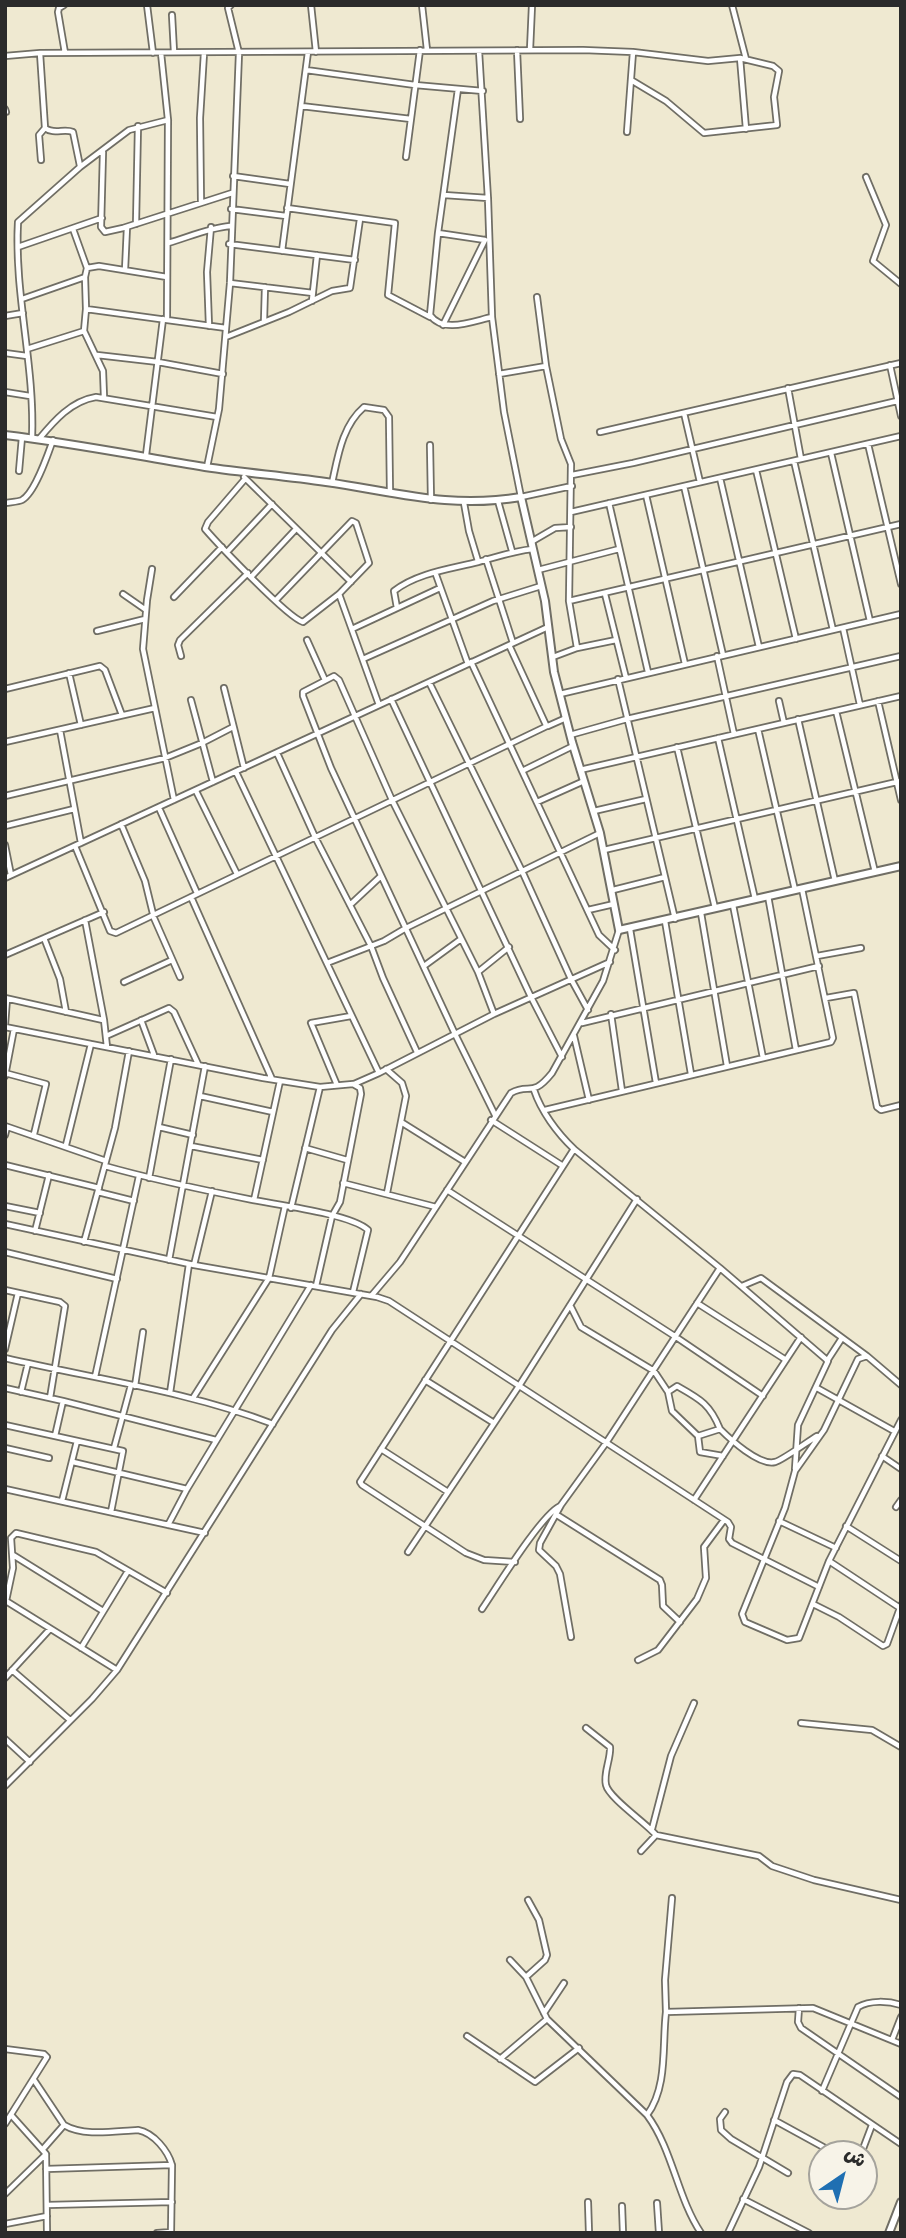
<!DOCTYPE html>
<meta charset="utf-8">
<style>
body{margin:0}
#map{position:relative;width:906px;height:2238px;overflow:hidden;background:#efe9d1;font-family:"Gochi Hand","Playpen Sans Arabic",sans-serif}
canvas{display:block}
.frame{position:absolute;inset:0;border:7px solid #2b2b2b;pointer-events:none}
.north{position:absolute;left:808px;top:2140px;width:70px;height:70px;box-sizing:border-box;background:#f7f3e8;border:2px solid #a5a39c;border-radius:50%;rotate:35deg;font-size:19px;font-weight:700;line-height:28px;text-align:center;color:#2b2b2b}
.north::after{content:'';display:block;margin:auto;width:24px;height:32px;background:#1f6fb2;clip-path:polygon(50% 0,100% 100%,50% 72%,0 100%)}
</style>
<div id="map">
<canvas width="906" height="2238"></canvas>
<div class="frame"></div>
<div class="north">ش</div>
</div>
<script>
const c = document.querySelector('canvas').getContext('2d');
c.lineJoin = 'round';
function trace(path, color, width, dash) {
  c.strokeStyle = color;
  c.lineWidth = width;
  c.lineCap = dash ? 'butt' : 'round';
  c.setLineDash(dash || []);
  c.stroke(path);
}
const minor = new Path2D(`
 M 64,5 L 59,8 L 58,12 L 65,53
 M 147,5 L 153,53
 M 311,5 L 316,52
 M 422,5 L 427,50
 M 732,5 L 746,59
 M 172,15 L 174,52
 M 517,50 L 520,119
 M 530,50 L 532,5
 M 479,51 L 488,199 L 492,317 L 504,412 L 521,497 L 572,486
 M 40,53 L 45,128 C 54,135 64,128 73,132 L 80,166
 M 161,53 L 168,120 L 167,319
 M 5,56 L 40,53 L 583,50 L 633,52 L 708,61 L 740,58 L 773,66 L 779,71 L 774,97 L 777,125 L 704,133 L 666,101 L 631,80
 M 740,58 L 746,129
 M 306,70 L 415,85 L 483,91
 M 458,89 L 438,233 L 430,315 C 443,334 473,321 492,317
 M 301,106 L 411,119
 M 5,109 L 6,112
 M 627,132 L 633,52
 M 103,152 L 101,227 L 105,232 L 123,228 L 232,193
 M 406,157 L 420,50
 M 41,160 L 39,135 L 45,128
 M 233,176 L 290,184
 M 866,177 L 886,225 L 873,261 L 901,284
 M 444,195 L 488,198
 M 201,202 L 200,118 L 204,53
 M 287,208 L 395,223 L 388,295 L 430,317
 M 231,209 L 286,216
 M 136,224 L 138,126
 M 73,229 L 87,268 L 85,277 L 86,309 L 84,331 L 103,371 L 104,397
 M 438,233 L 485,240
 M 168,243 C 189,237 208,228 230,226
 M 229,244 L 355,260
 M 18,247 L 102,218
 M 282,251 L 308,52
 M 87,268 L 99,266 L 167,277
 M 125,270 L 127,227
 M 230,283 L 313,293
 M 537,297 L 546,366 L 561,439 L 571,464 L 569,601 L 577,648
 M 22,299 L 85,277
 M 312,301 L 317,255
 M 86,309 L 226,328
 M 5,316 L 23,313
 M 264,321 L 265,287
 M 443,325 L 485,240
 M 209,326 L 207,272 L 211,227
 M 226,337 L 289,312 L 332,291 L 350,288 L 360,219
 M 27,349 L 84,331
 M 5,353 L 27,356
 M 97,355 L 158,362 L 223,374
 M 890,365 L 901,416
 M 499,374 L 546,366
 M 788,388 L 801,459
 M 5,392 L 30,396
 M 684,413 L 700,482
 M 600,432 L 901,363
 M 32,438 C 35,366 14,294 18,222 L 80,167 L 129,130 L 168,120
 M 39,439 C 54,421 71,401 96,397 L 217,417
 M 868,444 L 901,584
 M 430,445 L 431,500
 M 831,453 L 870,621
 M 146,455 L 163,319
 M 794,461 L 833,630
 M 207,467 L 219,409 L 230,283 L 239,53 L 228,8 L 231,5
 M 756,470 L 796,639
 M 19,471 L 22,437
 M 572,475 L 633,463 L 897,401
 M 244,477 L 351,582
 M 720,478 L 759,647
 M 245,479 L 208,522 L 205,529 C 219,545 288,618 303,622 L 339,594 L 369,563 L 356,523 L 352,521 L 276,600
 M 332,483 C 338,456 342,426 364,407 L 384,410 L 389,417 L 390,493
 M 684,486 L 723,655
 M 646,495 L 685,664
 M 498,501 L 512,551
 M 5,503 C 10,502 18,502 22,500 C 35,493 48,454 53,440
 M 464,503 L 469,531 L 478,561
 M 609,503 L 648,672
 M 571,512 L 901,436
 M 531,542 L 555,528 L 571,527
 M 227,552 L 272,504
 M 486,559 L 513,643
 M 152,569 L 147,600 L 143,649 L 174,800
 M 538,570 L 619,549
 M 435,572 L 468,664
 M 252,576 L 296,529
 M 123,594 L 146,610
 M 339,594 L 379,705
 M 605,594 L 626,678
 M 174,597 L 222,547
 M 569,601 L 901,524
 M 397,608 L 394,591 C 417,573 450,569 478,562 C 497,557 513,551 533,549
 M 843,628 L 860,705
 M 352,629 L 440,588
 M 97,631 L 145,619
 M 307,640 L 325,680
 M 509,645 L 546,725 L 548,726 L 566,718
 M 181,656 L 178,645 L 180,640 L 248,573
 M 717,656 L 734,734
 M 553,657 L 577,648 L 616,640
 M 363,659 L 493,601 L 541,586
 M 471,662 L 599,935 L 615,950
 M 69,673 L 81,725
 M 618,679 L 675,919
 M 429,682 L 522,871 L 571,979 L 588,1010
 M 224,688 L 244,768
 M 5,689 L 100,666 L 105,670 L 122,715
 M 560,694 L 901,614
 M 391,699 L 531,997 L 562,1057
 M 191,700 L 213,782
 M 779,701 L 784,723
 M 878,701 L 901,800
 M 836,711 L 875,872
 M 798,719 L 835,881
 M 758,729 L 795,890
 M 60,730 L 81,843
 M 570,735 L 627,719 L 901,656
 M 718,738 L 755,899
 M 5,742 L 155,708
 M 677,747 L 715,908
 M 277,753 L 315,837 L 371,946 L 383,978 L 417,1052
 M 580,770 L 901,696
 M 522,771 L 573,746
 M 236,772 L 379,1073 L 354,1084
 M 196,791 L 237,874
 M 5,796 L 165,758 L 202,743 L 233,727
 M 537,802 L 584,781
 M 159,808 L 197,893
 M 594,811 L 646,799
 M 121,824 L 145,881 L 154,918 L 180,977
 M 5,826 L 74,809
 M 5,845 L 11,875
 M 75,846 L 110,931 L 116,933 L 547,726
 M 604,850 L 901,781
 M 5,878 L 548,627
 M 613,890 L 665,877
 M 768,896 L 796,1050
 M 191,897 L 272,1079
 M 350,905 L 381,876
 M 733,905 L 763,1058
 M 588,910 L 614,904
 M 701,913 L 727,1066
 M 85,920 L 104,1020 L 107,1047
 M 665,921 L 691,1074
 M 630,929 L 656,1083
 M 44,938 L 60,979 L 66,1012
 M 5,955 L 104,912
 M 817,956 L 861,948
 M 327,963 L 384,941 L 406,928 L 600,833
 M 424,966 L 461,939
 M 478,972 L 509,947
 M 124,982 L 172,960
 M 5,998 L 103,1020
 M 826,998 L 854,993 L 877,1107 L 881,1110 L 901,1105
 M 494,1014 L 478,972 L 392,800 L 339,680 L 334,676 L 303,692 L 303,696 L 331,768 L 455,1034 L 495,1115
 M 611,1014 L 622,1091
 M 141,1020 L 154,1055
 M 582,1023 L 819,966
 M 5,1025 L 7,999
 M 5,1027 L 263,1078 L 320,1087 L 353,1084 L 360,1088 L 361,1094 L 340,1202 L 332,1216 L 316,1286
 M 106,1036 L 169,1008 L 174,1012 L 198,1064
 M 574,1036 L 589,1100
 M 386,1069 L 402,1083 L 406,1096 L 387,1193
 M 5,1073 L 46,1084 L 34,1134
 M 379,1073 L 494,1014 L 610,962
 M 5,1076 L 14,1029
 M 337,1085 L 311,1023 L 351,1016
 M 200,1096 L 273,1112
 M 545,1110 L 831,1042 L 833,1038 L 802,889
 M 491,1120 L 563,1166
 M 401,1122 L 465,1162
 M 5,1126 L 106,1161
 M 159,1127 L 193,1135
 M 5,1135 L 7,1127
 M 66,1145 L 91,1044
 M 191,1146 L 263,1160
 M 305,1148 L 347,1160
 M 5,1165 L 99,1188
 M 105,1166 C 154,1180 203,1190 253,1200 C 278,1205 351,1214 368,1230 L 353,1292
 M 149,1178 L 171,1059
 M 343,1183 L 436,1207
 M 447,1190 L 676,1337 L 763,1396
 M 98,1192 L 134,1201
 M 254,1200 L 280,1081
 M 5,1206 L 40,1213
 M 291,1208 L 320,1087
 M 5,1224 L 194,1265 L 377,1297 L 389,1301 L 728,1522 L 731,1527 L 729,1539 L 732,1543 L 819,1587
 M 35,1231 L 49,1175
 M 84,1242 L 115,1128 L 129,1051
 M 5,1252 L 117,1279
 M 169,1260 L 205,1066
 M 194,1265 L 212,1191
 M 720,1268 L 828,1361 L 798,1425 L 795,1469
 M 742,1286 L 761,1278 L 867,1356
 M 5,1290 L 60,1302 L 65,1306 L 50,1398
 M 372,1295 L 400,1262 L 511,1093 C 530,1082 531,1099 552,1073 L 603,981 L 619,930
 M 697,1303 L 786,1360
 M 570,1305 L 581,1327 L 654,1371 L 668,1392 L 672,1411 L 698,1436 L 700,1452 L 723,1456
 M 5,1349 L 18,1293
 M 5,1358 C 95,1379 187,1391 273,1424
 M 827,1361 L 842,1338
 M 95,1377 L 139,1176
 M 425,1380 L 494,1423
 M 901,1385 L 867,1356 L 858,1359 L 824,1430 L 795,1471 L 785,1508 L 742,1614 L 745,1622 L 787,1640 L 799,1638 L 829,1561 L 901,1420
 M 135,1386 L 143,1332
 M 5,1388 L 63,1401 L 55,1436
 M 817,1388 L 894,1431
 M 21,1392 L 28,1363
 M 668,1392 L 677,1386 C 700,1399 710,1404 720,1429
 M 170,1393 L 189,1264
 M 193,1398 L 269,1278 L 285,1206
 M 63,1401 L 216,1440
 M 5,1425 L 123,1451 L 111,1512
 M 698,1436 L 720,1429 C 730,1439 759,1466 775,1462 C 783,1460 807,1442 817,1436
 M 5,1448 L 49,1458
 M 114,1448 L 131,1385
 M 381,1449 L 448,1492
 M 882,1456 L 901,1469
 M 73,1462 L 187,1489
 M 5,1489 L 205,1533
 M 694,1500 L 801,1337
 M 62,1501 L 77,1441
 M 896,1507 L 901,1500
 M 557,1515 L 660,1580 L 662,1585 L 663,1606 L 680,1622
 M 779,1521 L 836,1548
 M 168,1525 L 187,1489 L 311,1285
 M 846,1526 L 901,1561
 M 408,1552 L 519,1386 L 637,1199
 M 13,1555 L 103,1611
 M 829,1561 L 900,1608
 M 515,1562 L 484,1560 L 466,1553 L 362,1485 L 360,1482 L 574,1149 C 557,1133 541,1111 534,1090
 M 6,1601 L 13,1568 L 11,1538 L 16,1533 L 96,1552 L 167,1593
 M 6,1601 L 117,1670
 M 813,1604 L 839,1617 L 883,1646 L 887,1644 L 901,1605
 M 482,1609 C 497,1587 541,1515 560,1506
 M 571,1637 L 560,1574 L 556,1566 L 539,1550 L 540,1543 L 561,1505 L 606,1443 L 720,1268 L 574,1149
 M 81,1648 L 128,1571
 M 638,1660 L 658,1650 L 697,1599 L 706,1578 L 704,1547 L 724,1520
 M 12,1670 L 70,1720
 M 5,1678 L 50,1629
 M 801,1723 L 872,1730 L 901,1747
 M 586,1728 L 610,1747 C 611,1759 603,1773 606,1785 C 609,1798 646,1823 656,1835 L 759,1856 L 772,1866 L 814,1880 L 901,1900
 M 5,1739 L 30,1762
 M 5,1786 L 92,1699 L 117,1670 L 332,1330 L 361,1294
 M 652,1829 L 671,1756 L 694,1703
 M 641,1851 L 656,1835
 M 672,1898 L 665,1980 L 666,2012 L 813,2008 L 901,2044
 M 510,1960 L 526,1977 L 547,2019 L 647,2115 C 673,2150 677,2197 701,2233
 M 526,1977 L 545,1960 L 547,1955 L 539,1920 L 528,1900
 M 799,2008 L 798,2022 L 801,2028 L 901,2097
 M 544,2013 L 564,1983
 M 467,2036 L 535,2082 L 579,2048
 M 892,2040 L 901,2017
 M 5,2049 L 44,2054 L 47,2057 L 5,2124
 M 500,2059 L 547,2019
 M 34,2080 L 64,2125 C 84,2137 115,2131 138,2130 C 154,2133 168,2151 172,2165 L 171,2233
 M 822,2091 L 858,2007 C 870,2000 888,2001 901,2005
 M 725,2112 L 720,2119 L 721,2130 L 731,2139 L 788,2173
 M 647,2115 C 668,2087 662,2045 666,2012
 M 12,2116 L 46,2154 L 47,2233
 M 774,2120 L 836,2154
 M 43,2149 L 64,2125
 M 861,2154 L 872,2125
 M 46,2169 L 172,2165
 M 5,2194 L 46,2154
 M 743,2199 L 809,2233
 M 588,2202 L 589,2233
 M 657,2203 L 659,2233
 M 47,2205 L 172,2202
 M 622,2206 L 623,2233
 M 5,2224 L 47,2216
 M 157,2233 L 171,2232
 M 728,2233 L 759,2167 L 787,2082 L 793,2074 L 800,2075 L 901,2144`);
const tertiary = new Path2D(`
 M 5,435 C 72,443 138,456 205,467 C 245,473 286,476 326,482 C 396,492 449,509 521,497 L 545,601 L 554,672 L 572,742 L 600,833 L 619,930 L 901,866
 M 889,2233 L 901,2202`);
trace(minor, '#706e65', 8);
trace(tertiary, '#706e65', 10);
trace(minor, '#fff', 4.5);
trace(tertiary, '#fff', 6);
</script>
